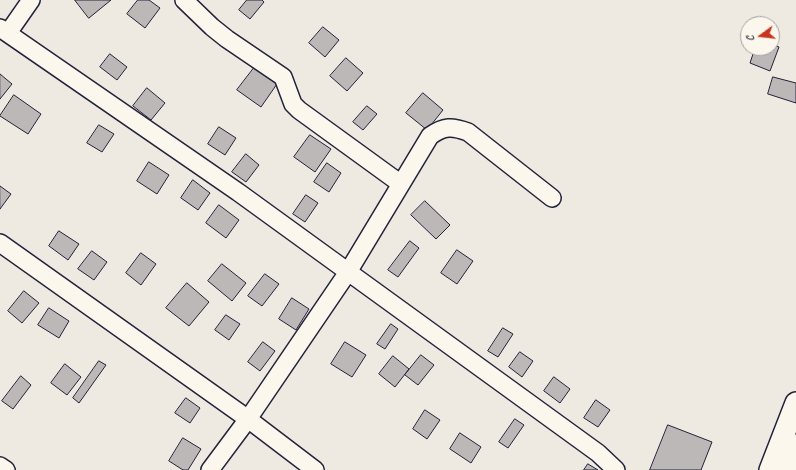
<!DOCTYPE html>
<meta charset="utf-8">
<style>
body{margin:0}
#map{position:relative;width:796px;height:470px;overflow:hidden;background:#eeeae2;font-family:Caveat,sans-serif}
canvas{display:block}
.north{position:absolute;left:740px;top:16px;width:40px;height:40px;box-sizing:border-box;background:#fbf7ec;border:1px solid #a4a2a5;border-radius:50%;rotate:255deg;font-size:11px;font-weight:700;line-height:16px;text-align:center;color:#22223b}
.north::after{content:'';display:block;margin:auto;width:14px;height:18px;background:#c8321e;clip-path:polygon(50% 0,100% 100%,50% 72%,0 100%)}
</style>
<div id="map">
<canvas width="796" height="470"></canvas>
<div class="north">С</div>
</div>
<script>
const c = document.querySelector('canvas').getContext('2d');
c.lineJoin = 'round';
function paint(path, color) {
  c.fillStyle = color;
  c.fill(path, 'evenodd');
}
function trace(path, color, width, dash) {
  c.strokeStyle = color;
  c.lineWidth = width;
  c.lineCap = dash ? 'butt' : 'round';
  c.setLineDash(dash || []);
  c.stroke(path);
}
const building = new Path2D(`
 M 75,0 L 111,0 L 89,18 Z
 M 138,0 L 149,0 L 160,8 L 145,28 L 127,14 Z
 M 247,0 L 262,0 L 264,2 L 250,19 L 239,10 Z
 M 323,27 L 339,40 L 325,57 L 309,43 Z
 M 772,44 L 779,47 L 770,71 L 750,63 L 755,48 L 772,48 Z
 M 110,54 L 127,67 L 117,80 L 100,67 Z
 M 346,58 L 363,73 L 347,91 L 330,76 Z
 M 254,68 L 277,84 L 261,107 L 237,90 Z
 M 0,74 L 12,84 L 0,99 Z
 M 773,77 L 796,83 L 796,103 L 768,94 Z
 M 147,88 L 165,103 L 151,120 L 133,106 Z
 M 423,93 L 443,110 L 427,130 L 406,113 Z
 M 14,95 L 41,114 L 28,134 L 0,116 Z
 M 367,106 L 377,114 L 363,130 L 353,122 Z
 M 99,125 L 114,134 L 102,152 L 87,143 Z
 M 219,127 L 236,138 L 225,155 L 208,144 Z
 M 310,135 L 331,149 L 315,172 L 294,157 Z
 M 246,154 L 259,165 L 246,182 L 232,172 Z
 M 149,162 L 169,175 L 157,194 L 137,181 Z
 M 327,163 L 341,173 L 329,192 L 314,182 Z
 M 193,180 L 210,193 L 198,210 L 181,198 Z
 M 0,186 L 11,194 L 0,209 Z
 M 306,195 L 318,203 L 305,222 L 293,214 Z
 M 425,201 L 450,225 L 436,239 L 411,215 Z
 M 219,205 L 239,220 L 226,238 L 206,223 Z
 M 59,231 L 79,244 L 68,260 L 49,246 Z
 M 410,241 L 419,248 L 398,277 L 388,270 Z
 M 457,250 L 473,261 L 457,284 L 441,273 Z
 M 92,251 L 107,262 L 94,280 L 78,269 Z
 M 141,253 L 156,264 L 141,285 L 126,273 Z
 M 222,264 L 246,283 L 232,301 L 208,281 Z
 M 265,274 L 279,284 L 262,306 L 248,296 Z
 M 187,283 L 209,302 L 189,326 L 166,308 Z
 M 24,291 L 39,303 L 22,323 L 8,311 Z
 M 292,298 L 309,309 L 296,330 L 279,319 Z
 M 49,308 L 69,321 L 59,338 L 38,325 Z
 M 226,315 L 240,324 L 229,340 L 215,330 Z
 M 391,324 L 398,329 L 385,349 L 377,344 Z
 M 503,328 L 513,334 L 498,357 L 488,351 Z
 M 263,342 L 275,351 L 260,371 L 248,362 Z
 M 345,342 L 366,355 L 352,377 L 331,364 Z
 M 520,352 L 533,361 L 522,377 L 509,367 Z
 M 421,355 L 434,365 L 418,385 L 405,375 Z
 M 393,356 L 409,369 L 395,387 L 379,374 Z
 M 99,361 L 106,365 L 79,403 L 73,398 Z
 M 65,364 L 81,377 L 67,395 L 51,383 Z
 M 21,376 L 31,385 L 13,409 L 2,401 Z
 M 554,377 L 570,389 L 560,403 L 544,391 Z
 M 186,398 L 200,408 L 190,423 L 175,413 Z
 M 596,400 L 610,410 L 598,427 L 584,418 Z
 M 425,410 L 440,420 L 427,439 L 413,429 Z
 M 515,419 L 524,425 L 508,448 L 499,442 Z
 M 668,425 L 712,442 L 701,470 L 650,470 Z
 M 460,433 L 481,447 L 471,463 L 450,449 Z
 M 183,438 L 201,449 L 188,470 L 183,470 L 169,461 Z
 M 588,464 L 598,470 L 584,470 Z`);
const minor = new Path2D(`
 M 184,0 L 212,27 L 227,39 L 283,77 L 293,104 L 299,110 L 401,184
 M 0,28 L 238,192 L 598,453 L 616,470
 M 8,33 L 31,0
 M 0,243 L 248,419 L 315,470
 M 0,466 L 6,470
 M 210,470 L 248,419 L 348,272 L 430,136 C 444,126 452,126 468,132 L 552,198`);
const major = new Path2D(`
 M 770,470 L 796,403
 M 786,470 L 796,445`);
paint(building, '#bcb8b8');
trace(building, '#22223b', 1);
trace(minor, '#22223b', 20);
trace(major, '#22223b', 24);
trace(minor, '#fbf7ec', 17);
trace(major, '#fbf7ec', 21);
</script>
